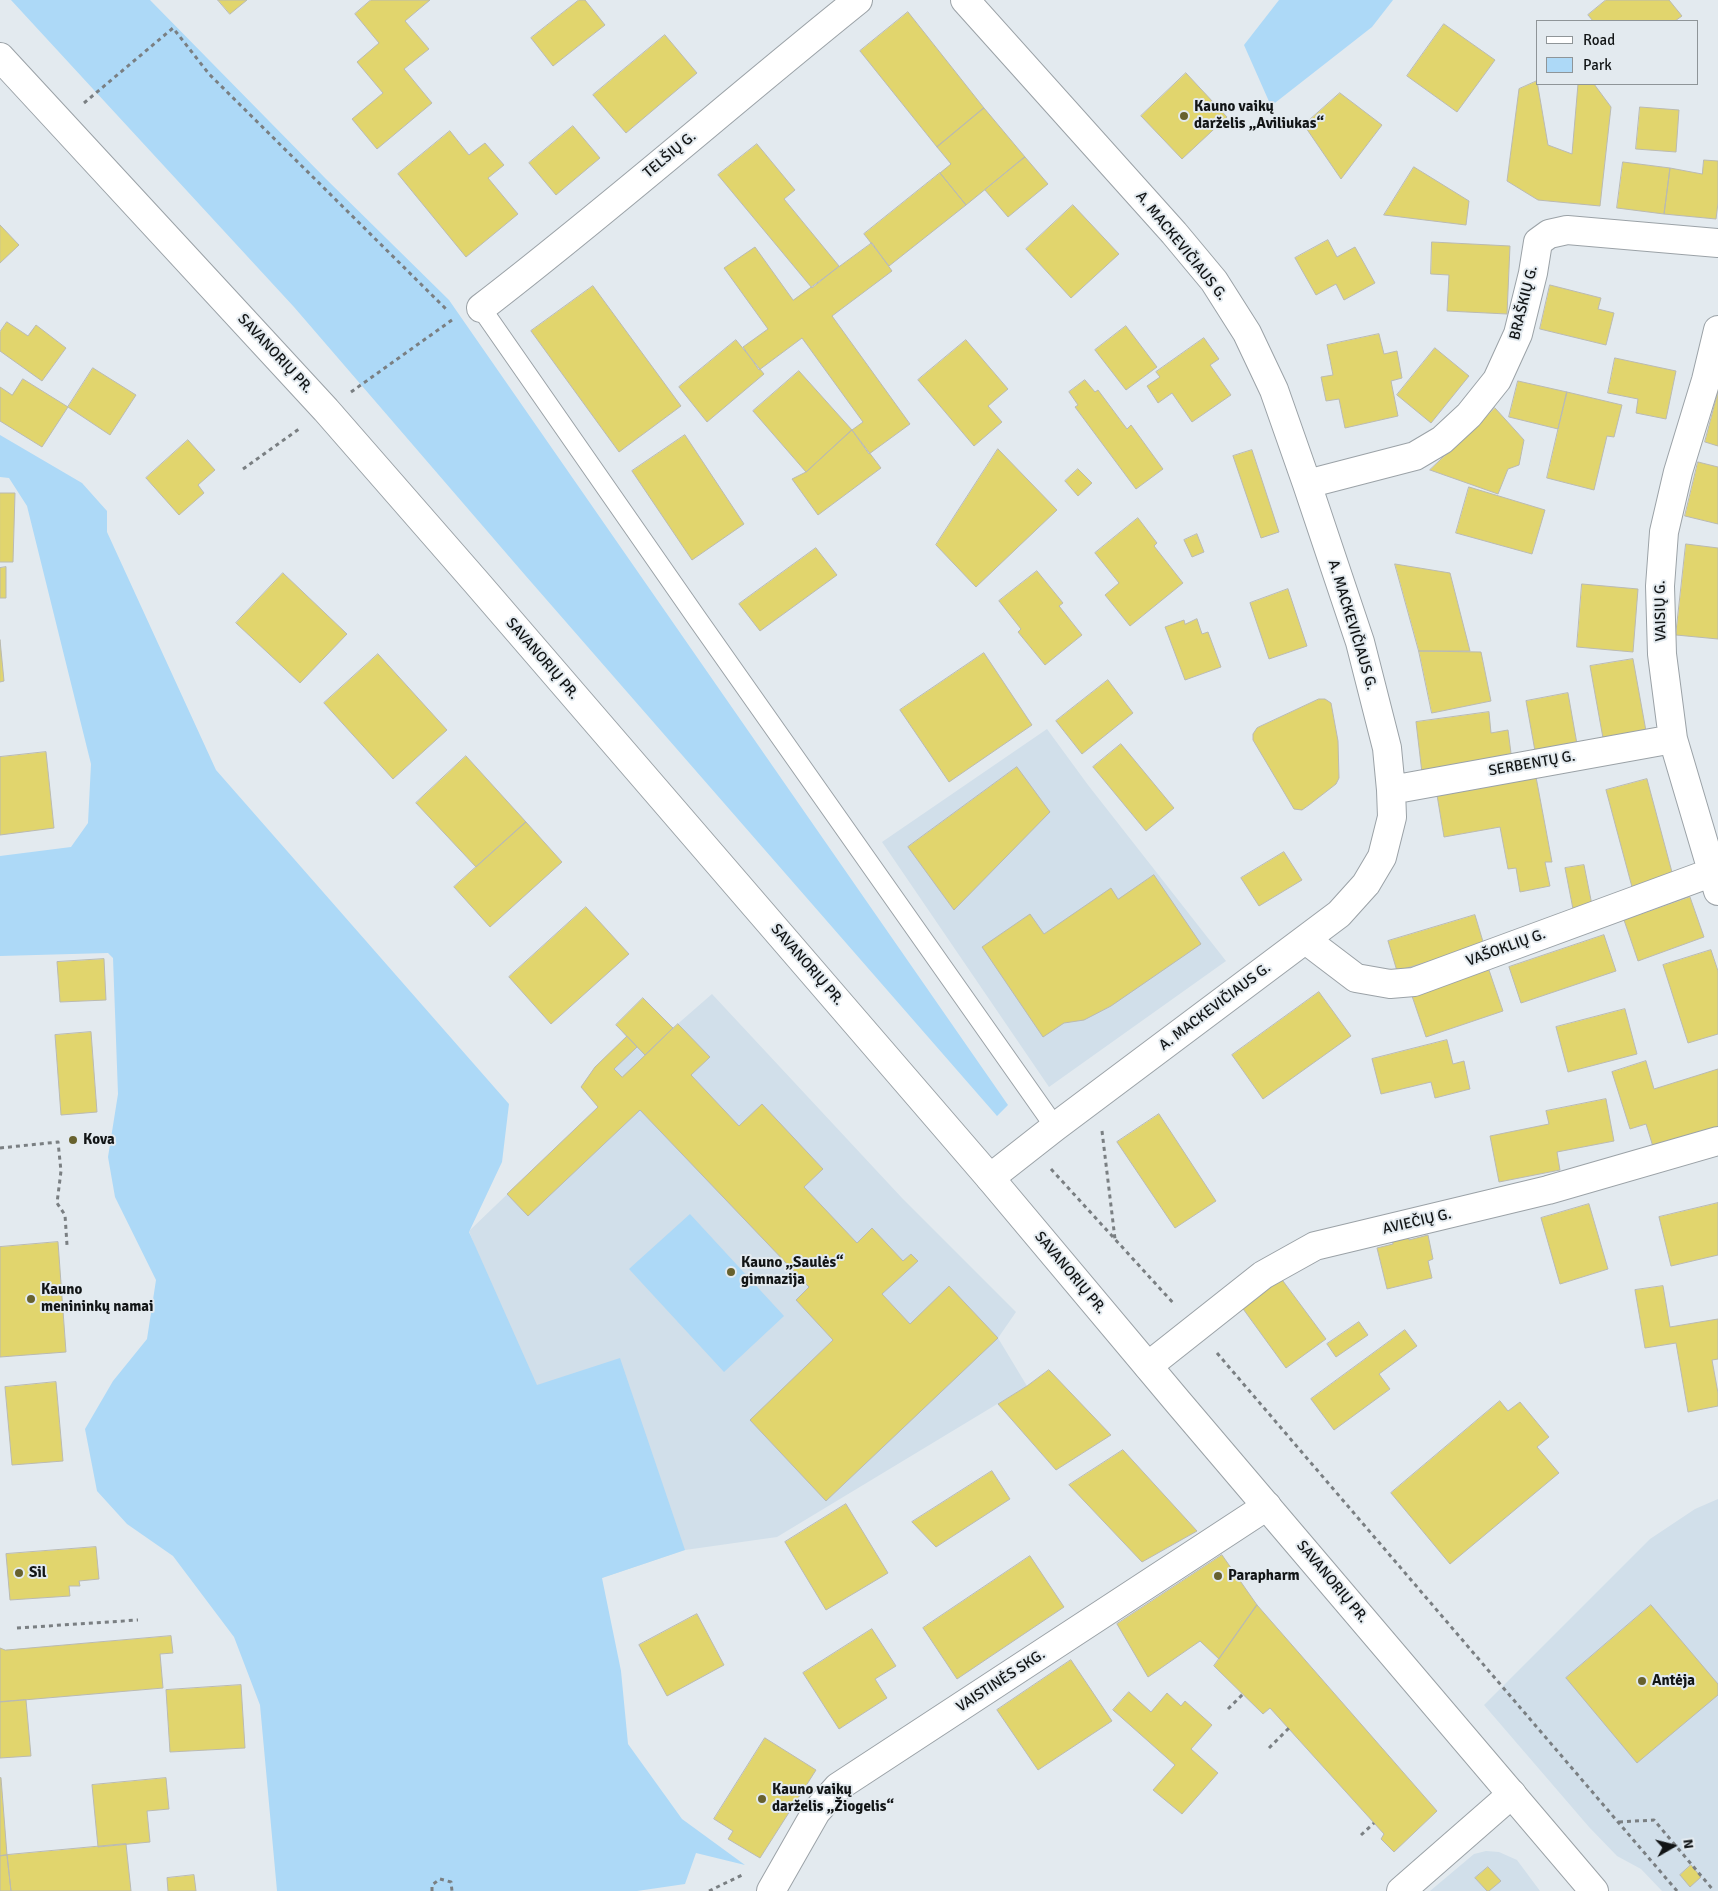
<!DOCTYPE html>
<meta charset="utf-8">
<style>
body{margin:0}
#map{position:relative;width:1718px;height:1891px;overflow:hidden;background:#e3eaef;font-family:Signika,sans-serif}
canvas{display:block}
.legend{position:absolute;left:1536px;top:20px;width:162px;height:65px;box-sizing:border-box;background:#e3eaef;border:1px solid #8f9598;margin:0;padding:6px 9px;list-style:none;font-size:15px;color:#121516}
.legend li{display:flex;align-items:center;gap:10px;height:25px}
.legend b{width:25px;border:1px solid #8f9598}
.north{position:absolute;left:1648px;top:1821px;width:50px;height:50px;-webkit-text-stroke:4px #e3eaef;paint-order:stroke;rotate:82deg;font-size:14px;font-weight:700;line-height:20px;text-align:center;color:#121516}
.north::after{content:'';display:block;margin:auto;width:18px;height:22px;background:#121516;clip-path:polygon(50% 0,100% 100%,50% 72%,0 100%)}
</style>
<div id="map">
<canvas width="1718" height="1891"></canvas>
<ul class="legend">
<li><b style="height:6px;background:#fff"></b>Road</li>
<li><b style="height:14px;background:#add9f7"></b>Park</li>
</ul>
<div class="north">N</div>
</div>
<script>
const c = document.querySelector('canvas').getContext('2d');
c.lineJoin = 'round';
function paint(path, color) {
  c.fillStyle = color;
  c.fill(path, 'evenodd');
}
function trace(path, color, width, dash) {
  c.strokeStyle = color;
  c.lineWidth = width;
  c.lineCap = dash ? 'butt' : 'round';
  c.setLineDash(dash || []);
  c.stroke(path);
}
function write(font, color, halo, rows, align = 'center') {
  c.font = font + ' Signika,sans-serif';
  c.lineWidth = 4;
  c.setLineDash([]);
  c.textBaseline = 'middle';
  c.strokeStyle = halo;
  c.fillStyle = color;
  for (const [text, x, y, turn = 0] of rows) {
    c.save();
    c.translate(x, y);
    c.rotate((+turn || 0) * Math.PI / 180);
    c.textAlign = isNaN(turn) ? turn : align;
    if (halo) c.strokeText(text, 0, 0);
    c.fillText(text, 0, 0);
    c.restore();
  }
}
const built = new Path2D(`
 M 1047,729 L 1088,785 L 1226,961 L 1049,1087 L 882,842 Z
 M 712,994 L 902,1198 L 1016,1312 L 998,1338 L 1027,1386 L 777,1537 L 685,1550 L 602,1578 L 469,1231 L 598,1107 L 581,1087 L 595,1067 L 626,1037 L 616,1024 L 643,998 L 673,1028 Z
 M 1718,1499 L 1718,1891 L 1662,1891 L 1641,1869 L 1617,1856 L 1589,1827 L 1484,1705 L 1650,1539 L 1695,1509 Z
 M 1486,1851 L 1499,1852 L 1517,1860 L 1540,1891 L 1430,1891 L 1474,1854 Z`);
const green = new Path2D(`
 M 11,0 L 150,0 L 326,179 L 449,300 L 1008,1105 L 997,1116 L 525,575 L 294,307 Z
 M 1279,0 L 1393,0 L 1372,27 L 1271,106 L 1244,45 Z
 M 0,435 L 82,483 L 107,511 L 107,532 L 216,770 L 509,1104 L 502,1162 L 469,1232 L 537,1385 L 620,1358 L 685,1550 L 602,1578 L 621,1671 L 628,1744 L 682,1819 L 745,1865 L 696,1853 L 685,1884 L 637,1891 L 277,1891 L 260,1705 L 234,1637 L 173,1556 L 127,1524 L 97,1491 L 85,1429 L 113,1381 L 147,1339 L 156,1280 L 115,1197 L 108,1157 L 118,1094 L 113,958 L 108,953 L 0,956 L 0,856 L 71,847 L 88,823 L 91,764 L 27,506 L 9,478 L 0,477 Z
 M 690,1214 L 784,1316 L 724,1372 L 629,1269 Z`);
const building = new Path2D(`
 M 218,0 L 247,0 L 230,14 Z
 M 371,0 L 430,0 L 405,21 L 429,49 L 404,69 L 432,103 L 377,149 L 352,119 L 383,93 L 357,62 L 379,43 L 355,14 Z
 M 579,0 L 585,0 L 605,25 L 553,66 L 531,38 Z
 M 1606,0 L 1669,0 L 1682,16 L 1675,21 L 1593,21 L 1588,15 Z
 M 908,12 L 984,108 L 937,147 L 860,51 Z
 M 1444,24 L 1495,60 L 1457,112 L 1407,76 Z
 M 665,35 L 697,73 L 626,133 L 593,95 Z
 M 1186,73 L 1227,117 L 1182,159 L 1141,116 Z
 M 1537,81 L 1548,145 L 1572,154 L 1578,84 L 1594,84 L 1611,107 L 1600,206 L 1538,200 L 1507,181 L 1519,89 Z
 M 1340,93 L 1382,125 L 1341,179 L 1304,125 Z
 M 1640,107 L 1679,110 L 1676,152 L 1636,149 Z
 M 984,108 L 1025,157 L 966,205 L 940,173 L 951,164 L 937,147 Z
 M 573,126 L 600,158 L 556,195 L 529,163 Z
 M 450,131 L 469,155 L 485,143 L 504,165 L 488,178 L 518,214 L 466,257 L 398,174 Z
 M 757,144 L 795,190 L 784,199 L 839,266 L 812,288 L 718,175 Z
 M 1025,157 L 1048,184 L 1008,217 L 985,190 Z
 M 1704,160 L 1718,161 L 1718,203 L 1716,219 L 1664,214 L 1670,168 L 1702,174 Z
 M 1623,162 L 1670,168 L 1664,214 L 1617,208 Z
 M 1414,167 L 1469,201 L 1466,225 L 1384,215 Z
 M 940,173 L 966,205 L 889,266 L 864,234 Z
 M 1073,205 L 1119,254 L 1071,298 L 1026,249 Z
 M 0,225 L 19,245 L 0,263 Z
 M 1328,240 L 1337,257 L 1355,247 L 1375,283 L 1344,300 L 1336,284 L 1316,295 L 1295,258 Z
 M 1432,242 L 1510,246 L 1507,314 L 1447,311 L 1449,275 L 1431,274 Z
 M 872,243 L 892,271 L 832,316 L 910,424 L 869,454 L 852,430 L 863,422 L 802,338 L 759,370 L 743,347 L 768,329 L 724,268 L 755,247 L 793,300 Z
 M 1550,285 L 1601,298 L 1598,309 L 1614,313 L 1606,345 L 1540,329 Z
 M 593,286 L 681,406 L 619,452 L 531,331 Z
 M 7,322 L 28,336 L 36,325 L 66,348 L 42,381 L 0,351 L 0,332 Z
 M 1126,326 L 1157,367 L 1126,390 L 1095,350 Z
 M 1379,334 L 1384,354 L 1397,351 L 1402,378 L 1391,381 L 1398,416 L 1345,428 L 1339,399 L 1326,401 L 1321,377 L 1333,375 L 1327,345 Z
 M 1204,338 L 1219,359 L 1210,365 L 1231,395 L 1192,422 L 1172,393 L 1158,403 L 1147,386 L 1160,377 L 1156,372 Z
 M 736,340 L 764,374 L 707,422 L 679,387 Z
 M 966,340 L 1008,389 L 988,406 L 1002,422 L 974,446 L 918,380 Z
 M 1435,348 L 1469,376 L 1431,423 L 1397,395 Z
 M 1615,358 L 1676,371 L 1666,419 L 1636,413 L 1638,399 L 1608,393 Z
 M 93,368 L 136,395 L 110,435 L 68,407 Z
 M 799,371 L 852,430 L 806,472 L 753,411 Z
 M 23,379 L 68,407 L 42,447 L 0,421 L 0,387 L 12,395 Z
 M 1085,380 L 1095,392 L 1098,390 L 1127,429 L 1131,425 L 1163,469 L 1136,489 L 1075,407 L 1078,405 L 1069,392 Z
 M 1518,381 L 1567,392 L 1558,429 L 1509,417 Z
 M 1567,392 L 1622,405 L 1614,437 L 1607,436 L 1594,490 L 1547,478 Z
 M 1718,392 L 1718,446 L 1705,442 Z
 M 1495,408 L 1524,440 L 1519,465 L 1508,469 L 1498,494 L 1430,470 Z
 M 852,430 L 881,468 L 818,515 L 792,479 L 806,472 Z
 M 685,435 L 744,524 L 692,560 L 632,471 Z
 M 188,440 L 215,470 L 198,485 L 204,493 L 179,515 L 146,478 Z
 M 998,449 L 1057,510 L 976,587 L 936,545 Z
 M 1252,450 L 1279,532 L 1261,538 L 1233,456 Z
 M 1698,462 L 1718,467 L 1718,524 L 1685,516 Z
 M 1078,469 L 1092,483 L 1078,496 L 1065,481 Z
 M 1469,487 L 1545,510 L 1532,554 L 1456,533 Z
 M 0,493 L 15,493 L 13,562 L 0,562 Z
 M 1138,518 L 1157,543 L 1154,546 L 1183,583 L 1130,626 L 1105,595 L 1119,583 L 1095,553 Z
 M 1197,534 L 1204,552 L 1192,557 L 1184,540 Z
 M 1686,544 L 1718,548 L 1718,639 L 1676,635 Z
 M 816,548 L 837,575 L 760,631 L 739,604 Z
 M 1395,564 L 1450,573 L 1470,651 L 1419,651 Z
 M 6,567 L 6,598 L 0,598 L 0,568 Z
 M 1037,571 L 1063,603 L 1059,606 L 1082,635 L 1045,665 L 1018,632 L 1021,629 L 999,601 Z
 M 283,573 L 347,634 L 300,683 L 236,623 Z
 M 1582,584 L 1638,589 L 1633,652 L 1577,647 Z
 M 1288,589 L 1307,646 L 1269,659 L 1250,603 Z
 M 1197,619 L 1202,634 L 1208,632 L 1221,667 L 1185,680 L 1165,627 L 1184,620 L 1185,624 Z
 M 0,640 L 4,681 L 0,682 Z
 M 1419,651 L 1481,652 L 1491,701 L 1432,713 Z
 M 984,653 L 1032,725 L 949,782 L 900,710 Z
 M 378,654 L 447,730 L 393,779 L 324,703 Z
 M 1633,659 L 1646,731 L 1603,738 L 1590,666 Z
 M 1108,680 L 1133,713 L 1082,754 L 1056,721 Z
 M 1568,693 L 1577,744 L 1535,751 L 1526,701 Z
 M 1319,699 L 1325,699 L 1331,703 L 1338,741 L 1339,778 L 1336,784 L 1309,805 L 1302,810 L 1294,809 L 1253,740 L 1253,734 L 1257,728 Z
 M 1489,712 L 1491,733 L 1508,730 L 1512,761 L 1422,773 L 1416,722 Z
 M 1121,744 L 1174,808 L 1146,831 L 1093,767 Z
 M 46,752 L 54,828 L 0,835 L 0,757 Z
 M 466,756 L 526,822 L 476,867 L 416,803 Z
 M 1017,767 L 1050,812 L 954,910 L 908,847 Z
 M 1536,777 L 1552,862 L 1545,862 L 1550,886 L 1520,892 L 1516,868 L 1508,869 L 1500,827 L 1444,837 L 1437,795 Z
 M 1647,779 L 1673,876 L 1632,887 L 1606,790 Z
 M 526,822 L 562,862 L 490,927 L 454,887 Z
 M 1284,852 L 1302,880 L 1259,906 L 1241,878 Z
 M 1584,865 L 1592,905 L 1573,909 L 1565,868 Z
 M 1154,875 L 1201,944 L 1111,1006 L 1084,1020 L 1064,1023 L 1043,1037 L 982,947 L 1030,914 L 1044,934 L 1111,888 L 1118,899 Z
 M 1690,897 L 1704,937 L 1638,961 L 1624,920 Z
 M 586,907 L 629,954 L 551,1024 L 509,977 Z
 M 1475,915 L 1484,945 L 1397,971 L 1388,941 Z
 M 1604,935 L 1616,971 L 1521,1003 L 1509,967 Z
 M 1711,950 L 1718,971 L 1718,1034 L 1688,1043 L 1663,965 Z
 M 104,959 L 106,1000 L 60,1002 L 57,962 Z
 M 1489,970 L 1503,1011 L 1426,1037 L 1412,996 Z
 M 1319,992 L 1351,1036 L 1263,1099 L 1232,1055 Z
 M 643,998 L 673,1028 L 645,1055 L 616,1025 Z
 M 1625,1009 L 1637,1054 L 1568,1072 L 1556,1027 Z
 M 678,1024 L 710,1057 L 691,1075 L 739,1126 L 762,1104 L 823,1169 L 804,1187 L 857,1243 L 872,1228 L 903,1261 L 911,1254 L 918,1261 L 882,1294 L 910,1324 L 949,1286 L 998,1338 L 826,1501 L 750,1420 L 833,1340 L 796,1300 L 809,1287 L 640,1110 L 528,1216 L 507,1194 L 598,1107 L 581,1087 L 595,1067 L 627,1036 L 637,1047 L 614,1069 L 622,1077 Z
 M 91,1032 L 97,1112 L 61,1115 L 55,1035 Z
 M 1447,1040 L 1453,1064 L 1464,1061 L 1470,1089 L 1435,1098 L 1431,1082 L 1381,1094 L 1372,1059 Z
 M 1646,1061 L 1654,1089 L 1718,1069 L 1718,1129 L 1654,1150 L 1646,1124 L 1630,1129 L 1612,1072 Z
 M 1606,1099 L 1614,1141 L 1557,1152 L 1560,1170 L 1499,1182 L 1490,1136 L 1549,1124 L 1546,1111 Z
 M 1159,1114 L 1216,1201 L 1175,1228 L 1117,1142 Z
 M 1718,1203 L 1718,1255 L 1671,1266 L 1659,1217 Z
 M 1589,1204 L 1608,1269 L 1560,1284 L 1541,1218 Z
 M 1408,1234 L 1409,1240 L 1428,1235 L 1433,1259 L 1428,1261 L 1432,1278 L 1387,1289 L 1377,1248 L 1393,1244 L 1392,1238 Z
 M 58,1242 L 66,1352 L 0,1357 L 0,1247 Z
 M 1280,1277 L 1326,1339 L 1286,1368 L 1241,1306 Z
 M 1663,1286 L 1670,1327 L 1718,1319 L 1718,1359 L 1712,1360 L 1718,1393 L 1718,1406 L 1688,1412 L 1676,1343 L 1645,1348 L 1635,1290 Z
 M 1359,1322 L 1368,1335 L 1336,1357 L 1327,1344 Z
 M 1405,1330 L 1417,1346 L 1379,1374 L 1390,1389 L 1334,1430 L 1311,1399 Z
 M 1049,1370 L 1111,1435 L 1056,1470 L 998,1404 L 1027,1386 Z
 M 56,1382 L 63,1461 L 12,1465 L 5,1387 Z
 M 1500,1401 L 1508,1411 L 1520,1402 L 1549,1437 L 1537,1447 L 1559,1473 L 1450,1564 L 1391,1493 Z
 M 1123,1450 L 1197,1531 L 1142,1562 L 1069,1485 Z
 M 992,1471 L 1010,1499 L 936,1547 L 912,1522 Z
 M 846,1504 L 888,1573 L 826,1610 L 785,1542 Z
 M 96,1547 L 99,1579 L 79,1581 L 80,1586 L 69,1586 L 70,1596 L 10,1600 L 6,1554 Z
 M 1222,1555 L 1257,1605 L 1219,1659 L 1200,1641 L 1148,1677 L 1117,1624 Z
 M 1030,1556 L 1064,1607 L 957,1679 L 923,1628 Z
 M 1257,1605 L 1437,1811 L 1394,1852 L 1381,1839 L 1384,1834 L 1270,1708 L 1263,1714 L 1214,1666 Z
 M 1651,1605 L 1718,1684 L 1718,1695 L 1637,1763 L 1566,1678 Z
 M 697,1614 L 724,1665 L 667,1696 L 639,1645 Z
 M 872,1629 L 896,1666 L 875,1679 L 887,1698 L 839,1729 L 803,1673 Z
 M 171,1636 L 173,1653 L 160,1654 L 163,1688 L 0,1702 L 0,1648 L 5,1650 Z
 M 1071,1660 L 1112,1721 L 1038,1770 L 997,1710 Z
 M 241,1685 L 245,1748 L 170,1752 L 166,1690 Z
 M 1129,1692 L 1151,1712 L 1167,1693 L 1181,1706 L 1185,1701 L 1212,1725 L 1191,1749 L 1218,1773 L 1182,1814 L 1153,1790 L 1175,1765 L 1113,1710 Z
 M 26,1700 L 31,1756 L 0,1758 L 0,1702 Z
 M 765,1738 L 816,1770 L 760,1858 L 728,1839 L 733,1831 L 714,1819 Z
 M 1,1778 L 7,1855 L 0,1856 L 0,1778 Z
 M 166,1778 L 169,1809 L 147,1811 L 150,1842 L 98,1847 L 92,1785 Z
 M 126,1844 L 131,1891 L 11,1891 L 7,1855 Z
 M 7,1855 L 11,1891 L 0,1891 L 0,1856 Z
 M 1691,1865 L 1701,1877 L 1690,1887 L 1680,1875 Z
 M 1488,1867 L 1501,1881 L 1489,1891 L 1487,1891 L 1475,1878 Z
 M 194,1875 L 196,1891 L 168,1891 L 167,1878 Z`);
const path = new Path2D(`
 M 84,103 L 173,28 L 209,74 L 448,311
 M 351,392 L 452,320
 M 243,469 L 299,429
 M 1102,1131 L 1115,1239
 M 0,1148 L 58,1142 L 61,1171 L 57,1203 L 65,1215 L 67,1245
 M 1051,1169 L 1175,1305
 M 1217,1353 L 1677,1891
 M 17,1628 L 138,1620
 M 1228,1709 L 1243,1694
 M 1269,1748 L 1289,1728
 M 1619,1822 L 1654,1820 L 1714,1891
 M 1361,1835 L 1374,1823
 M 432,1891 L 432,1885 L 440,1879 L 451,1882 L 452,1891
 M 709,1891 L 742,1875`);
const lane = new Path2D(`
 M 481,308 L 696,617 L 1055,1127`);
const street = new Path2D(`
 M 965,0 L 1174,233 L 1214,281 L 1247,333 L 1274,390 L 1307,484 L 1360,642 L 1387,748 L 1391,790 L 1392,817 L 1382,857 L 1366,884 L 1339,914 L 1055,1127 L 990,1178
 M 481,308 C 610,209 731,102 858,0
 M 1718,330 L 1706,380 L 1678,472 L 1664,532 L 1660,586 L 1662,654 L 1673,739 L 1718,891
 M 1307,484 L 1415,456 L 1442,440 L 1469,415 L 1497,380 L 1518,334 L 1533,273 L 1538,242 L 1549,234 L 1567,230 L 1718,243
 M 1391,790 L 1673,739
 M 1306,940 L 1356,978 L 1390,984 L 1414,982 L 1713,872
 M 1148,1366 L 1263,1275 L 1315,1246 L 1548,1190 L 1718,1141
 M 771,1891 L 816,1812 L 838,1787 L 1267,1506
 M 1401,1891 L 1512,1794`);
const secondary = new Path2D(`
 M 0,57 L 326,410 L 477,583 L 990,1178 L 1178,1402 L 1594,1891`);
const markers = [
 [1184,116,5,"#67612e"],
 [73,1140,5,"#67612e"],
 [731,1272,5,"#67612e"],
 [31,1299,5,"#67612e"],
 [19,1573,5,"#67612e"],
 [1218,1576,5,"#67612e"],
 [1642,1681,5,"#67612e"],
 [762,1799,5,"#67612e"]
];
const poiNames = [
 ["Kauno vaikų",1194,107],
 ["darželis „Aviliukas“",1194,124],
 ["Kova",83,1140],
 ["Kauno „Saulės“",741,1263],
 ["gimnazija",741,1280],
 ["Kauno",41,1290],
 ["menininkų namai",41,1307],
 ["Sil",29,1573],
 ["Parapharm",1228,1576],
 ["Antėja",1652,1681],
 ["Kauno vaikų",772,1790],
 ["darželis „Žiogelis“",772,1807]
];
const streetNames = [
 ["TELŠIŲ G.",670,155,-40],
 ["A. MACKEVIČIAUS G.",1181,246,51],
 ["BRAŠKIŲ G.",1524,303,-76],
 ["SAVANORIŲ PR.",275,354,47],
 ["VAISIŲ G.",1661,611,-91],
 ["A. MACKEVIČIAUS G.",1352,625,73],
 ["SAVANORIŲ PR.",542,659,49],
 ["SERBENTŲ G.",1532,764,-10],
 ["VAŠOKLIŲ G.",1506,948,-20],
 ["SAVANORIŲ PR.",807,965,49],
 ["A. MACKEVIČIAUS G.",1215,1007,-37],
 ["AVIEČIŲ G.",1417,1222,-13],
 ["SAVANORIŲ PR.",1070,1273,50],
 ["SAVANORIŲ PR.",1332,1582,50],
 ["VAISTINĖS SKG.",1001,1681,-33]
];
paint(built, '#d1dfea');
paint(green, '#add9f7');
paint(building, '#e1d56d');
trace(building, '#babab2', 1);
trace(lane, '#9ba2a7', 21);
trace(street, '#9ba2a7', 30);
trace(secondary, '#9ba2a7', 30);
trace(path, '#7a7f82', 3, [4, 4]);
trace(lane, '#fff', 19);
trace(street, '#fff', 28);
trace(secondary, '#fff', 28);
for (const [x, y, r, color] of markers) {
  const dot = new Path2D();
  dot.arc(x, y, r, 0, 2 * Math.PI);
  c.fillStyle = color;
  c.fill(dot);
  trace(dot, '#e3eaef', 2);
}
write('bold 15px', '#121516', '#e3eaef', poiNames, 'left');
write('15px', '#121516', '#e3eaef', streetNames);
</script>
